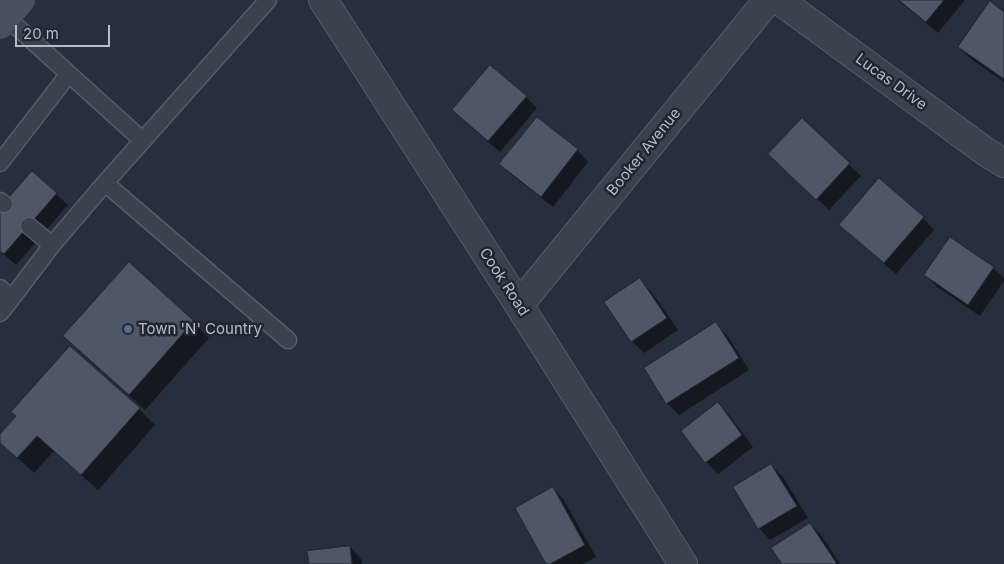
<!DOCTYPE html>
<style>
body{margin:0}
#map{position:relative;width:1004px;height:564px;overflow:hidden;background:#262f3d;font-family:Inter,sans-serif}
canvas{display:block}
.scale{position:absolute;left:15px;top:25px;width:95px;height:22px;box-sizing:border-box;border:2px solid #b6bdc8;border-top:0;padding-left:6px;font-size:15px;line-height:18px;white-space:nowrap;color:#b6bdc8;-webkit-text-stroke:4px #1f2732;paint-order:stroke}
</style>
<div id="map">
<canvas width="1004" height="564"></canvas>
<div class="scale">20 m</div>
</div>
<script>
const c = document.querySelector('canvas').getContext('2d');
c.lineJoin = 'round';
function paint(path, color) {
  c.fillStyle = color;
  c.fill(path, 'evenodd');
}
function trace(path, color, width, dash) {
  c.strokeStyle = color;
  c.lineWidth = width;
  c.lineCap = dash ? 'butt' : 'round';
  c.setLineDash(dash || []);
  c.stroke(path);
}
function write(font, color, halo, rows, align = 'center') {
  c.font = font + ' Inter,sans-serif';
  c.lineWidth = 5;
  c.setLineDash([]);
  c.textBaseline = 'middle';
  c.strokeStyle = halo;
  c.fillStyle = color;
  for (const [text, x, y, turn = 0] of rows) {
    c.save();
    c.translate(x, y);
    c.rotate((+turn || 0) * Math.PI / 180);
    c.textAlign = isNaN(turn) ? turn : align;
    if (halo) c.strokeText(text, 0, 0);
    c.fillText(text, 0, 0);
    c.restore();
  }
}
const shadow = new Path2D(`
 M 898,0 L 965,0 L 938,33 Z
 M 1004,13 L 1004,82 L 971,59 L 959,47 Z
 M 526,97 L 537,108 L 500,152 L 465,122 L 454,110 Z
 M 802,119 L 861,176 L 829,210 L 781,166 Z
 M 577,150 L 588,162 L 553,207 L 513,176 L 501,164 Z
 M 56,194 L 68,205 L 16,265 L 0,251 L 0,210 Z
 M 923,218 L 934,230 L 896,274 L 853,236 Z
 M 129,264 L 193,322 L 209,338 L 145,410 L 80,352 L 64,336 Z
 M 993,268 L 1004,278 L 1004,281 L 980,316 L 937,287 L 925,275 Z
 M 640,280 L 651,291 L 678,330 L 644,353 L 632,341 L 606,303 Z
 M 716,324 L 727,335 L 749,370 L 679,415 L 667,403 L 646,368 Z
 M 70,347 L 139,409 L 155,425 L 98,490 L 54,451 L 34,473 L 0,442 L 0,436 L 17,416 Z
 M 718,404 L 730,416 L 753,447 L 718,474 L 706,462 Z
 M 771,465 L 783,477 L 808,518 L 770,540 L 759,528 Z
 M 553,488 L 564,500 L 596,557 L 583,564 L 547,564 Z
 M 810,524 L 822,536 L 840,564 L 783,564 Z
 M 350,547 L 361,559 L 362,564 L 310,564 Z`);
const building = new Path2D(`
 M 899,0 L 944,0 L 926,22 Z
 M 990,1 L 1004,12 L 1004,79 L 958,47 Z
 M 490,65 L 527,96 L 488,141 L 452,110 Z
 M 537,117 L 578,149 L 541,197 L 499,164 Z
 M 802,118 L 850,163 L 816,200 L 768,154 Z
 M 32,171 L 57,193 L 4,254 L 0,251 L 0,208 Z
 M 879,178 L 924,217 L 884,263 L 839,225 Z
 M 950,237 L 994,267 L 968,305 L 924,275 Z
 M 129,262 L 194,321 L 129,395 L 63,336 Z
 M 640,278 L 667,318 L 631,342 L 604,302 Z
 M 716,322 L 739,358 L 666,404 L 644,368 Z
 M 70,346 L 140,408 L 81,475 L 37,436 L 17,458 L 0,443 L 0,434 L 16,416 L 11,412 Z
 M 718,402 L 742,435 L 705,463 L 681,431 Z
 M 771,464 L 797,506 L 758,529 L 733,487 Z
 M 553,487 L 585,545 L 550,564 L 546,564 L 515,508 Z
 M 810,523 L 837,564 L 782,564 L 771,548 Z
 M 350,546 L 352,564 L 309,564 L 307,551 Z`);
const service = new Path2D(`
 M 6,17 L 142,140
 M 0,163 L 68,75
 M 105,183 L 288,340
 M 0,201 L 4,204
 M 29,226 L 52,245
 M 0,288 L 12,298 L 52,245 L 105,183 L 268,0
 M 0,313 L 12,298`);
const minor = new Path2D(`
 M 323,0 L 519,305 L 683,564
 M 779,0 L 986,152 L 1004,163
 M 519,305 L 768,0`);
const secondary = new Path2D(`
 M 0,24 L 20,0`);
const markers = [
 [128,329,5,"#5c6f8a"]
];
const streetNames = [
 ["Lucas Drive",891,82,36],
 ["Booker Avenue",644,152,-51],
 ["Cook Road",504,282,57]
];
const poiNames = [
 ["Town 'N' Country",138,329]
];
paint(shadow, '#0007');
paint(building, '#4d5766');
trace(building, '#212934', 1);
trace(service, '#555d68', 19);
trace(minor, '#555d68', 30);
trace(secondary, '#434b56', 30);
trace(service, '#3a424d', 16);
trace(minor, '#3a424d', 28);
trace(secondary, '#495160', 28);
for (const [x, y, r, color] of markers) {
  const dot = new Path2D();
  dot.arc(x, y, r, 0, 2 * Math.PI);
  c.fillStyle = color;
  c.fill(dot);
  trace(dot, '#1f2732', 2);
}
write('15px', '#b6bdc8', '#1f2732', streetNames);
write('15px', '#b6bdc8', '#1f2732', poiNames, 'left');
</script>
